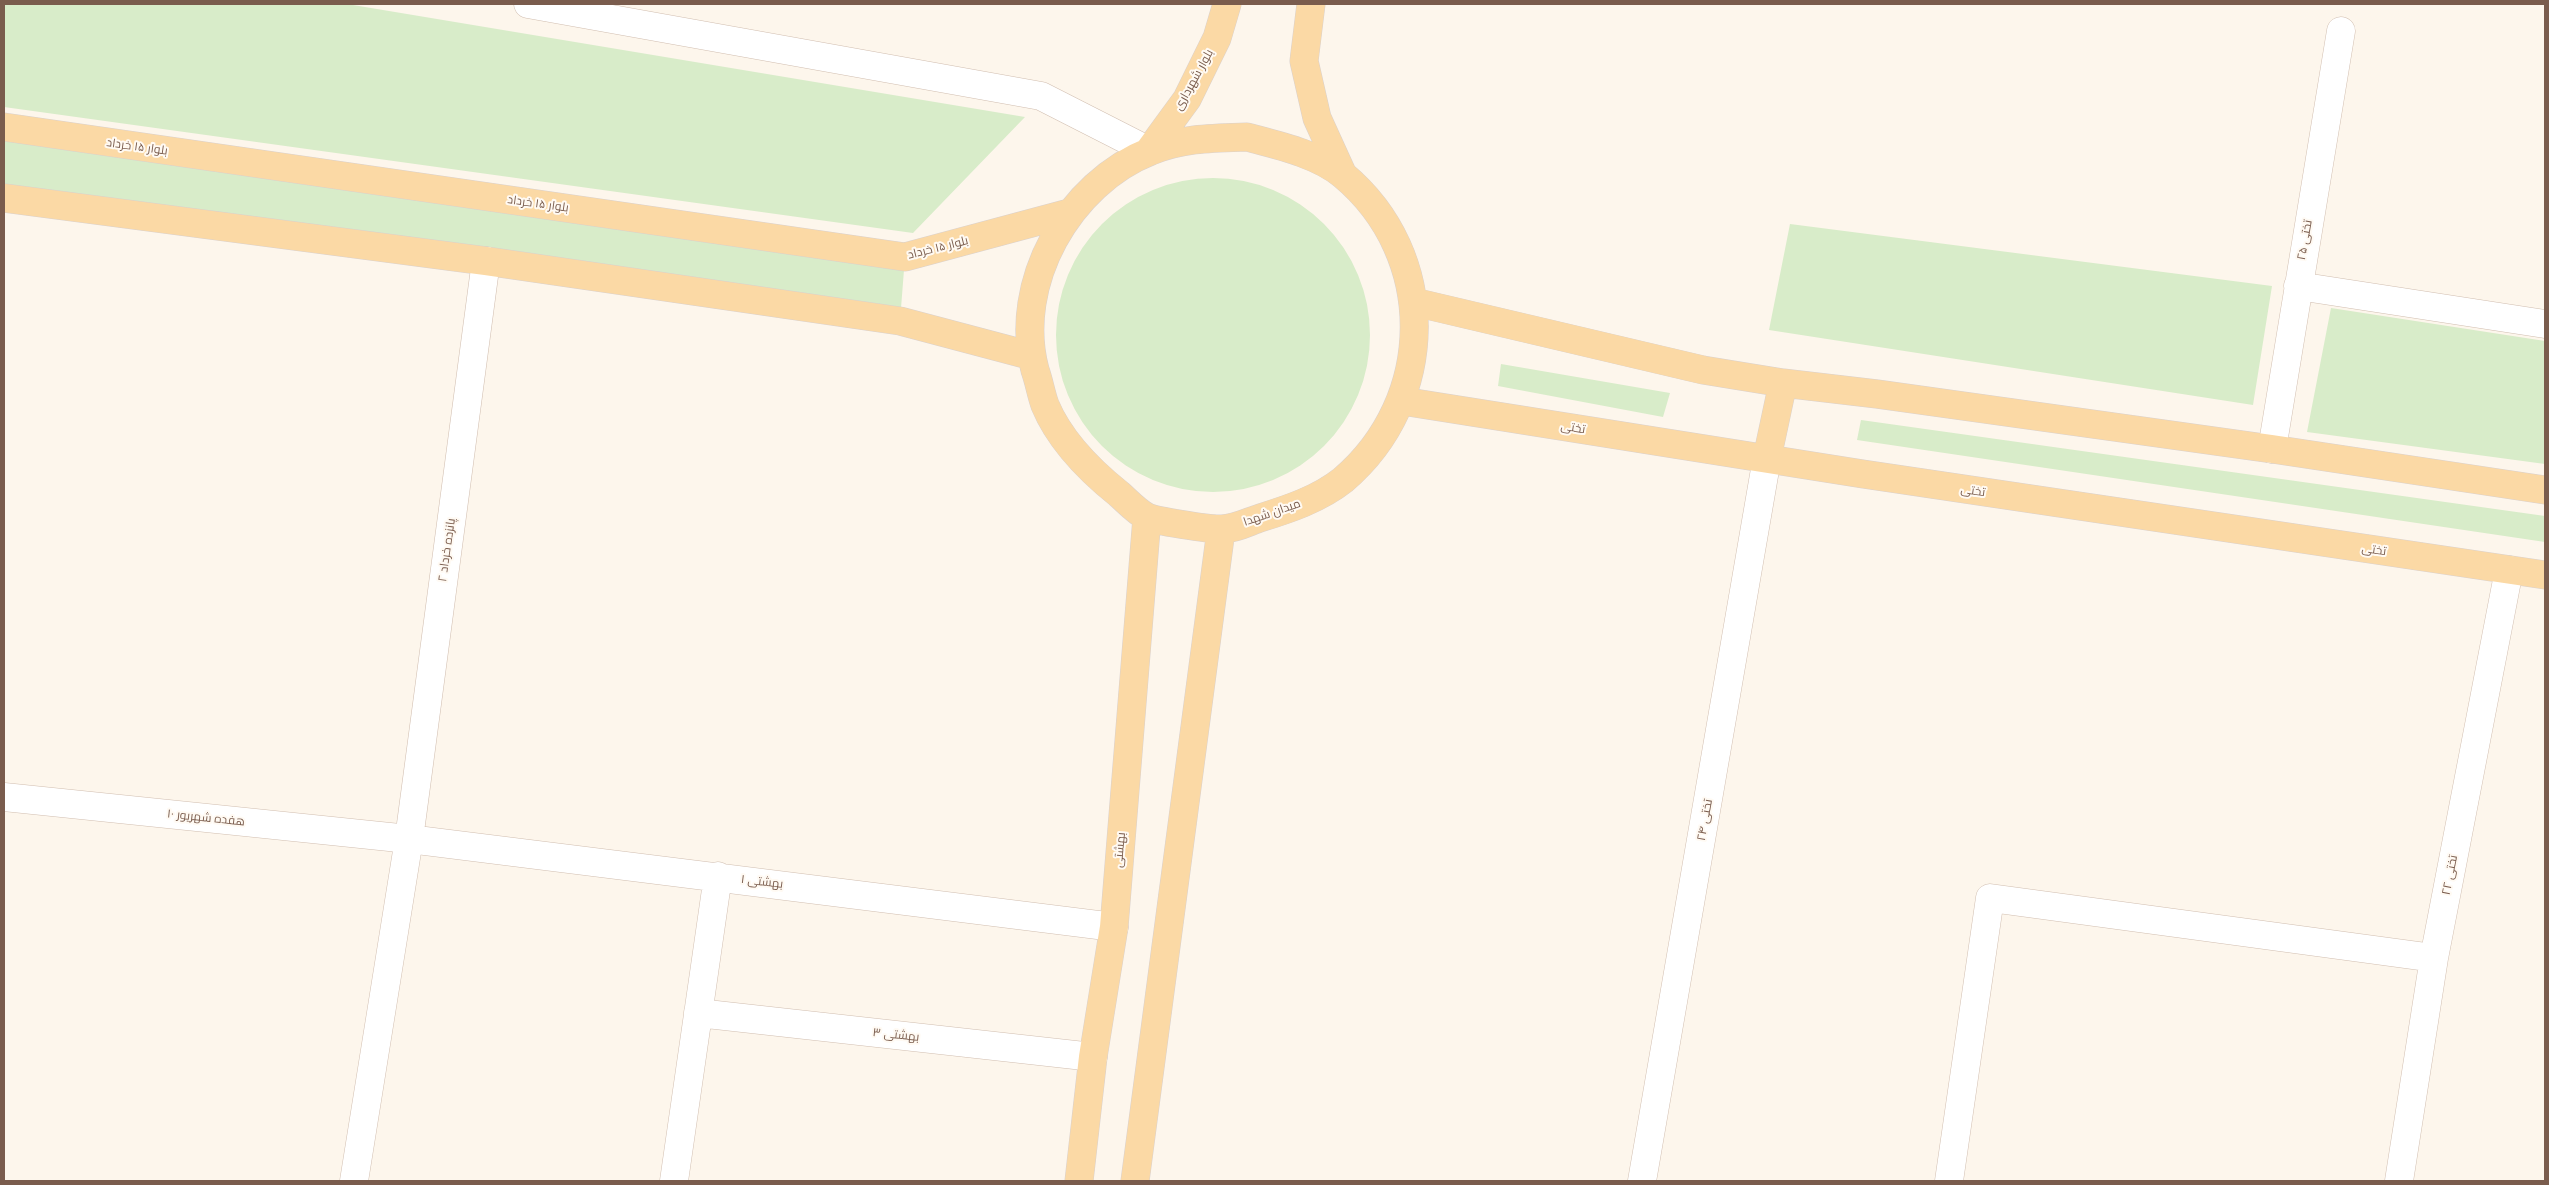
<!DOCTYPE html>
<meta charset="utf-8">
<style>
body{margin:0}
#map{position:relative;width:2549px;height:1185px;overflow:hidden;background:#fdf6ec;font-family:"Open Sans",sans-serif}
canvas{display:block}
.frame{position:absolute;inset:0;border:5px solid #7a5c4d;pointer-events:none}
</style>
<div id="map">
<canvas width="2549" height="1185"></canvas>
<div class="frame"></div>
</div>
<script>
const c = document.querySelector('canvas').getContext('2d');
c.lineJoin = 'round';
function paint(path, color) {
  c.fillStyle = color;
  c.fill(path, 'evenodd');
}
function trace(path, color, width, dash) {
  c.strokeStyle = color;
  c.lineWidth = width;
  c.lineCap = dash ? 'butt' : 'round';
  c.setLineDash(dash || []);
  c.stroke(path);
}
function write(font, color, halo, rows, align = 'center') {
  c.font = font + ' "Open Sans",Cairo,sans-serif';
  c.lineWidth = 4;
  c.setLineDash([]);
  c.textBaseline = 'middle';
  c.strokeStyle = halo;
  c.fillStyle = color;
  for (const [text, x, y, turn = 0] of rows) {
    c.save();
    c.translate(x, y);
    c.rotate((+turn || 0) * Math.PI / 180);
    c.textAlign = isNaN(turn) ? turn : align;
    if (halo) c.strokeText(text, 0, 0);
    c.fillText(text, 0, 0);
    c.restore();
  }
}
const green = new Path2D(`
 M 4,4 L 347,4 L 1025,117 L 913,233 L 4,107 Z
 M 4,127 L 905,257 L 900,321 L 4,199 Z
 M1056 335a157 157 0 1 1 314 0a157 157 0 1 1-314 0Z
 M 1790,224 L 2272,286 L 2253,405 L 1769,330 Z
 M 2331,308 L 2545,341 L 2545,464 L 2307,432 Z
 M 1501,364 L 1670,393 L 1663,417 L 1498,386 Z
 M 1861,420 L 2545,516 L 2545,542 L 1857,440 Z`);
const minor = new Path2D(`
 M 528,4 L 1041,96 L 1149,151
 M 2298,286 L 2545,324
 M 2272,449 L 2341,31
 M 4,797 L 409,839 L 1114,927
 M 698,1013 L 1093,1057
 M 354,1181 L 409,839 L 486,261
 M 674,1181 L 718,876
 M 1642,1181 L 1767,458
 M 1949,1181 L 1990,898 L 2434,958
 M 2399,1181 L 2434,958 L 2509,570`);
const major = new Path2D(`
 M 1311,4 L 1304,61 L 1317,118 L 1342,173
 M 4,127 L 905,257 L 1069,213
 M 1247,137 C 1277,145 1318,154 1343,175 C 1439,255 1437,400 1343,480 C 1319,499 1289,509 1260,518 C 1248,522 1232,530 1219,529 C 1208,529 1156,521 1147,517 C 1137,512 1127,501 1119,494 C 1089,470 1060,441 1045,405 C 1041,394 1039,381 1035,370 C 1012,283 1069,183 1151,151 C 1182,138 1213,138 1247,137 Z
 M 1149,151 L 1187,99 L 1217,38 L 1227,4
 M 4,198 L 486,261 L 900,321 L 1032,356
 M 1414,302 L 1703,370 L 1783,383 L 1877,394 L 2272,449 L 2545,490
 M 1402,401 L 1863,474 L 2545,575
 M 1767,458 L 1783,383
 M 1079,1181 L 1093,1057 L 1114,927 L 1147,517
 M 1135,1181 L 1221,530`);
const streetNames = [
 ["بلوار شهرداری",1194,80,-61],
 ["بلوار ۱۵ خرداد",137,147,8],
 ["بلوار ۱۵ خرداد",538,204,8],
 ["تختی ۲۵",2305,240,-80],
 ["بلوار ۱۵ خرداد",938,248,-14],
 ["تختی",1573,428,9],
 ["تختی",1973,491,8],
 ["میدان شهدا",1272,513,-19],
 ["پانزده خرداد ۲",447,550,-82],
 ["تختی",2374,550,8],
 ["هفده شهریور ۱۰",206,818,6],
 ["تختی ۲۴",1705,820,-80],
 ["بهشتی",1120,850,-85],
 ["تختی ۲۲",2450,875,-79],
 ["بهشتی ۱",762,882,7],
 ["بهشتی ۳",896,1035,6]
];
paint(green, '#d8ecc9');
trace(minor, '#d1beb0', 29);
trace(major, '#dad1cd', 29);
trace(minor, '#fff', 28);
trace(major, '#fbd9a5', 28);
write('12px', '#7a5c4d', '#fffaf3', streetNames);
</script>
